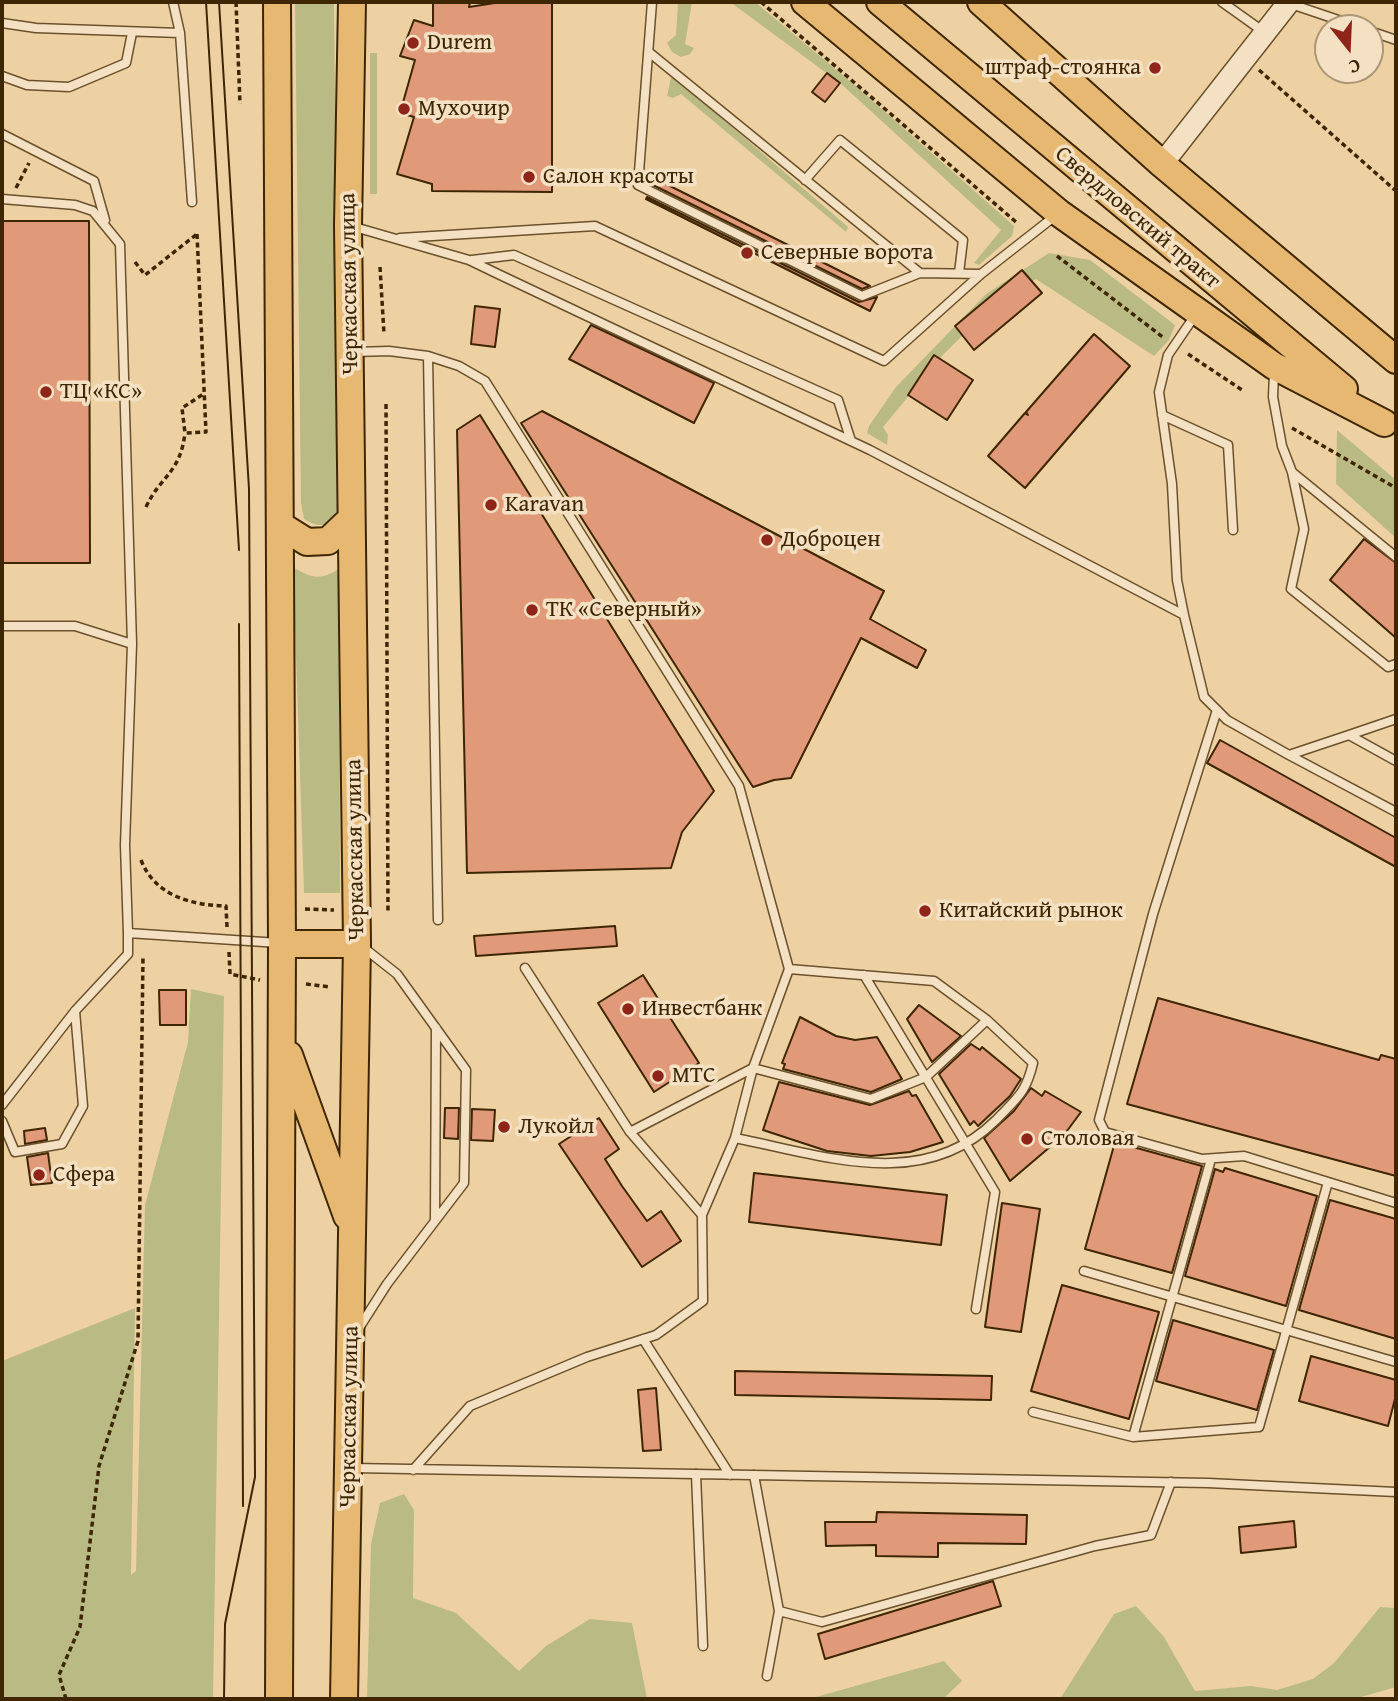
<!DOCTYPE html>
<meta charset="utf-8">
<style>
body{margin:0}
#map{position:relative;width:1398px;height:1701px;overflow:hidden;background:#eed1a3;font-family:"Gentium Book Plus",serif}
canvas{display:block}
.frame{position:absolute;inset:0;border:4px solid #3e2603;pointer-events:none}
.north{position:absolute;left:1314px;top:14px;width:70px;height:70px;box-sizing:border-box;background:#f4e1c3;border:2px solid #ab9676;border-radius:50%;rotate:162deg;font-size:19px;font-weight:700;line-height:28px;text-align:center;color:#3e2603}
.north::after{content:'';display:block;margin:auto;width:24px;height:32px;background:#8f2418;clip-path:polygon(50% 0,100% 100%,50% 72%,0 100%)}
</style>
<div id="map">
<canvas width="1398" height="1701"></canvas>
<div class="frame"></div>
<div class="north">С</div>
</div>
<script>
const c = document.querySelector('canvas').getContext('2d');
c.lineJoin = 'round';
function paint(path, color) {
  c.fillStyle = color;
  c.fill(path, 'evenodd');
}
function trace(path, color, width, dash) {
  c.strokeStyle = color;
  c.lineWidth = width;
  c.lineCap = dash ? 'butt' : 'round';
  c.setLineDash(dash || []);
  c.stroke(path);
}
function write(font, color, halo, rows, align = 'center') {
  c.font = font + ' "Gentium Book Plus",serif';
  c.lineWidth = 7;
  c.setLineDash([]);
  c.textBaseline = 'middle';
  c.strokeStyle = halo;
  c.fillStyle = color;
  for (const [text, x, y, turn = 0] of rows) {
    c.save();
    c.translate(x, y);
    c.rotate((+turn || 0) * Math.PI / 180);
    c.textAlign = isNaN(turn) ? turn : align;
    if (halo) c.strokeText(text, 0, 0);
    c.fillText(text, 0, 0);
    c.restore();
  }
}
const green = new Path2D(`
 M 295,2 L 334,2 L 339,510 C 332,527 319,529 304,519 L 301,503 Z
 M 678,2 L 692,2 L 685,44 L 694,48 L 690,54 L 681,57 L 672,52 L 667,43 L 676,35 Z
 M 730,2 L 755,2 L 857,87 L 1014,226 L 1012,236 L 979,265 L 974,263 L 1001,230 L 840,83 Z
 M 370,53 L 377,53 L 377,194 L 370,194 Z
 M 671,78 L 675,78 L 848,227 L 846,232 L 681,94 L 673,98 L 667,96 Z
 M 1049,253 L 1090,260 L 1175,325 L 1169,340 L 1154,356 L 1036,279 L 997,301 L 942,356 L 883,427 L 888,435 L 887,445 L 867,433 L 869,426 L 896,387 L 986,294 Z
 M 1337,430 L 1396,480 L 1396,538 L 1336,484 Z
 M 293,567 C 311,578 320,581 339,569 L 340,893 L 304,893 Z
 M 191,989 L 224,996 L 213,1699 L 2,1699 L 2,1361 L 135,1308 L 131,1575 L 136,1571 L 145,1205 L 188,1042 Z
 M 404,1494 L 414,1510 L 413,1598 L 456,1613 L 519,1671 L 546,1646 L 590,1619 L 632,1623 L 647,1698 L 816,1697 L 944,1661 L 962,1681 L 943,1699 L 367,1699 L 371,1544 L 380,1503 Z
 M 1136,1606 L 1164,1637 L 1195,1691 L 1251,1686 L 1277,1690 L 1313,1679 L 1334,1663 L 1380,1607 L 1396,1608 L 1396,1687 L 1354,1699 L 1060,1699 L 1114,1614 Z`);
const building = new Path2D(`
 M 433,2 L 470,2 L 469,7 L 501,2 L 552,2 L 552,192 L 432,191 L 432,184 L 397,174 L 414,117 L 400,113 L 415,60 L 400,56 L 414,20 L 433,26 Z
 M 827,73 L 840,83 L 825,102 L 812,92 Z
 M 656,179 L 870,286 L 862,289 L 653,185 Z
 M 647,197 L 859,302 L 877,297 L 870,311 L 646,199 Z
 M 2,221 L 89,221 L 90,563 L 2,563 Z
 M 1022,270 L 1042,293 L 974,350 L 955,326 Z
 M 475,306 L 500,309 L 495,347 L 471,344 Z
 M 591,325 L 714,383 L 694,423 L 569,359 Z
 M 1094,334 L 1130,366 L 1025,488 L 988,456 L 1025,413 L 1028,415 L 1026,412 Z
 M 934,355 L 973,380 L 947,420 L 908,395 Z
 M 542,411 L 884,591 L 870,619 L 926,650 L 917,668 L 861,638 L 791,778 L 774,780 L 753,787 L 521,423 Z
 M 480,415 L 714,791 L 682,832 L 671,868 L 467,873 L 457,430 Z
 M 1364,539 L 1396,563 L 1396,638 L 1330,580 Z
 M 1220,740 L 1396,838 L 1396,867 L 1207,763 Z
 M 615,926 L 617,946 L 476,956 L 474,936 Z
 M 643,975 L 699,1063 L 654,1092 L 598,1003 Z
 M 159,990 L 186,990 L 186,1025 L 160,1025 Z
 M 1158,998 L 1379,1060 L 1381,1055 L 1396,1059 L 1396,1176 L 1127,1104 Z
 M 919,1005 L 961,1036 L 932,1062 L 907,1019 Z
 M 800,1017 L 836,1036 L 855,1040 L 877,1037 L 902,1079 L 871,1092 L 783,1069 L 785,1064 L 782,1063 Z
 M 971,1044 L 980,1050 L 982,1047 L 1021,1079 L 1010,1096 L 978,1126 L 974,1121 L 970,1125 L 939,1074 Z
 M 779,1082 L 870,1105 L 909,1091 L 912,1096 L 916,1095 L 943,1142 L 910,1152 L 871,1156 L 827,1151 L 763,1130 Z
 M 1031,1088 L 1042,1096 L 1045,1091 L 1081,1112 L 1064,1135 L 1010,1181 L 984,1138 L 1014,1111 Z
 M 445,1108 L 459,1108 L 458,1139 L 444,1138 Z
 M 472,1109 L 495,1110 L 493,1141 L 471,1140 Z
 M 599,1118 L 619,1149 L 605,1159 L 622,1186 L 647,1221 L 661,1211 L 681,1241 L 642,1267 L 559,1144 Z
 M 45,1128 L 47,1140 L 25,1144 L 24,1131 Z
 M 1115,1142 L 1202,1166 L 1172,1273 L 1085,1249 Z
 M 48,1153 L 52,1183 L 31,1185 L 27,1157 Z
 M 1225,1168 L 1317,1196 L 1286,1306 L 1185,1276 L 1215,1169 L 1223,1172 Z
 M 754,1173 L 947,1195 L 941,1245 L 749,1222 Z
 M 1330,1200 L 1396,1219 L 1396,1339 L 1299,1310 Z
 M 1002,1203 L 1040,1209 L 1021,1332 L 985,1327 Z
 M 1062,1285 L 1159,1312 L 1129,1419 L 1031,1391 Z
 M 1173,1320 L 1274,1350 L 1257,1410 L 1156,1381 Z
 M 1311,1356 L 1396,1380 L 1396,1395 L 1388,1426 L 1299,1401 Z
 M 735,1371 L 992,1376 L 991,1400 L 735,1395 Z
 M 656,1388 L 661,1450 L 643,1451 L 638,1390 Z
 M 877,1512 L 1027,1515 L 1026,1544 L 938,1543 L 938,1557 L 876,1556 L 876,1545 L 826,1546 L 825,1522 L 876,1522 Z
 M 1294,1521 L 1296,1547 L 1241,1553 L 1239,1527 Z
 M 993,1581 L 1001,1606 L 825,1659 L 818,1634 Z`);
const path = new Path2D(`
 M 236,2 L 240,104
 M 761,2 L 1016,222
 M 1259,70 L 1396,191
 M 16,188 L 29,163
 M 197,234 L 206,432 L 185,433 L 182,408 L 205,393
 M 1057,256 L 1164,338
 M 135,262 L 145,275 L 197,234
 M 380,267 L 384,334
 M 1188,354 L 1242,390
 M 386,404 L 388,912
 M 1292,428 L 1396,488
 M 146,507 C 161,475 180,474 185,433
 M 141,860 C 155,896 191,905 226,906 L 227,927
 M 305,909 L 334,910
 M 229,952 L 230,974 L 260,980
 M 306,984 L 330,987
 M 66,1699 L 59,1675 L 80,1627 L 99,1466 L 138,1341 L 143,957`);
const service = new Path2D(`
 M 173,2 L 180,33
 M 652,2 L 638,185 L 862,296 L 920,273 L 981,274 L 1055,216
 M 1222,2 L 1264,32
 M 1291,4 L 1362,28
 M 2,23 L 36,28 L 180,33 L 192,202
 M 1370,31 L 1396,40
 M 650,53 L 920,273
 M 2,76 L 27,85 L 69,87 L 126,63 L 132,33
 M 2,134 L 94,181 L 105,220
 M 805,180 L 840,140 L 963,240 L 959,273
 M 2,199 L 75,205 L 93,211 L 120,244 L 132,644 L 125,845 L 128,933 L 279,943
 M 351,226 L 469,260 L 498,274 L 870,450 L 1184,615
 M 400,238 L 595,226 L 884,361 L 981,274
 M 472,260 L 514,255 L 838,400 L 851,441
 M 1196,314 L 1168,355 L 1159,392 L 1172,484 L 1177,580 L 1184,615 L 1204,697 L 1227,720 L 1289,755 L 1349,735
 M 355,352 L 389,351 L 428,356 L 438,920
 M 428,356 L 459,366 L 485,381 L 739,786 L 789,969 L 753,1068 L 735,1138 L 702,1215
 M 1274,373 L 1273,397 L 1282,446 L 1292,472 L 1304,529 L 1291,589 L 1388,667 L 1396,664
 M 1162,415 L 1228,445 L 1233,530
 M 1292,472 L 1396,557
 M 2,626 L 75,626 L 132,644
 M 1217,710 L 1153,914 L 1099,1120 L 1105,1132 L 1202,1159 L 1244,1156 L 1396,1203
 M 1396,719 L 1349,735 L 1396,761
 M 1289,755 L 1396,812
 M 864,975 L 995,1192 L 976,1309
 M 2,1105 L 75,1011 L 128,954 L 128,933
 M 2,1121 L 15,1152 L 62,1144 L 83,1106 L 75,1011
 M 630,1132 L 753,1068 L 871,1099 L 926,1077 L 987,1020
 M 735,1138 C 823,1155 923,1193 996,1120 C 1017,1098 1026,1093 1033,1063 L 987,1020 L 934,981 L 789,969
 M 435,1220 L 436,1028
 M 1084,1271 L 1396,1362
 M 359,1328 L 387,1284 L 464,1183 L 466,1070 L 397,974 L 364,948
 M 643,1339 L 730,1475
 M 1033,1412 L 1133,1437 L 1211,1159
 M 1133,1437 L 1259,1427 L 1328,1182
 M 353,1468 L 1208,1483 L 1396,1492
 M 413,1470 L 470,1406 L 587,1357 L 656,1335 L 703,1301 L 702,1215 L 630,1132 L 525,968
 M 696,1474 L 703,1646
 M 754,1475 L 779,1611 L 767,1676
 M 779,1611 L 822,1622 L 1095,1546 L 1151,1535 L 1171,1482`);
const tertiary = new Path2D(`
 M 1162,164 L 1289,2`);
const primary = new Path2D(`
 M 277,2 L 282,944 L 279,1699
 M 805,2 L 1059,213 L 1274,366 L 1384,423
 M 880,2 L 1344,389
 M 981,2 L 1162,164 L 1396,360
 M 280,525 L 307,542 L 328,541 L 351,519
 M 282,944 L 357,944
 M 289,1055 L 347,1216
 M 344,1699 L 357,944 L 348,225 L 352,2`);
const tram = new Path2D(`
 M 206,2 L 239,550
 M 219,2 L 249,489 L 255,1477 L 225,1624 L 224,1699
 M 239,624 L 243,1506`);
const markers = [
 [413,43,7,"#8f2418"],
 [1155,68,7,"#8f2418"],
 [404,109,7,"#8f2418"],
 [529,177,7,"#8f2418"],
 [747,253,7,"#8f2418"],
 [46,392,7,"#8f2418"],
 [491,505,7,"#8f2418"],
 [767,540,7,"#8f2418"],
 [532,610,7,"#8f2418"],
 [925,911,7,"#8f2418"],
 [628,1009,7,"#8f2418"],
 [658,1076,7,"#8f2418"],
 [504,1127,7,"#8f2418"],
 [1027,1139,7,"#8f2418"],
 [39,1175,7,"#8f2418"]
];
const poiNames = [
 ["Durem",427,43],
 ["штраф-стоянка",1141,68,"right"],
 ["Мухочир",418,109],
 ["Салон красоты",543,177],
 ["Северные ворота",761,253],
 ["ТЦ «КС»",60,392],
 ["Karavan",505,505],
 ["Доброцен",781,540],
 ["ТК «Северный»",546,610],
 ["Китайский рынок",939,911],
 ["Инвестбанк",642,1009],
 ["МТС",672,1076],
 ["Лукойл",518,1127],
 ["Столовая",1041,1139],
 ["Сфера",53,1175]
];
const streetNames = [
 ["Свердловский тракт",1137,218,40],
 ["Черкасская улица",350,284,-91],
 ["Черкасская улица",356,850,-91],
 ["Черкасская улица",350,1417,-89]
];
paint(green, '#babb84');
paint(building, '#e09979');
trace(building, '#3e2603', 2);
trace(service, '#6a512b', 11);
trace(tertiary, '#6a512b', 24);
trace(primary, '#3e2603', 30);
trace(path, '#3e2603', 3.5, [5, 3.5]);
trace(service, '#f4e1c3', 8);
trace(tertiary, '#f4e1c3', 21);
trace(primary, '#e7b872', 26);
trace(tram, '#3e2603', 2);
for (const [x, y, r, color] of markers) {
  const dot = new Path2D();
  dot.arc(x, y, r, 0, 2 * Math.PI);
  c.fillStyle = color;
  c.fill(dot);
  trace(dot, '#f4e1c3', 2.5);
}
write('23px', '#3e2603', '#f4e1c3', poiNames, 'left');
write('23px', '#3e2603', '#f4e1c3', streetNames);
</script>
